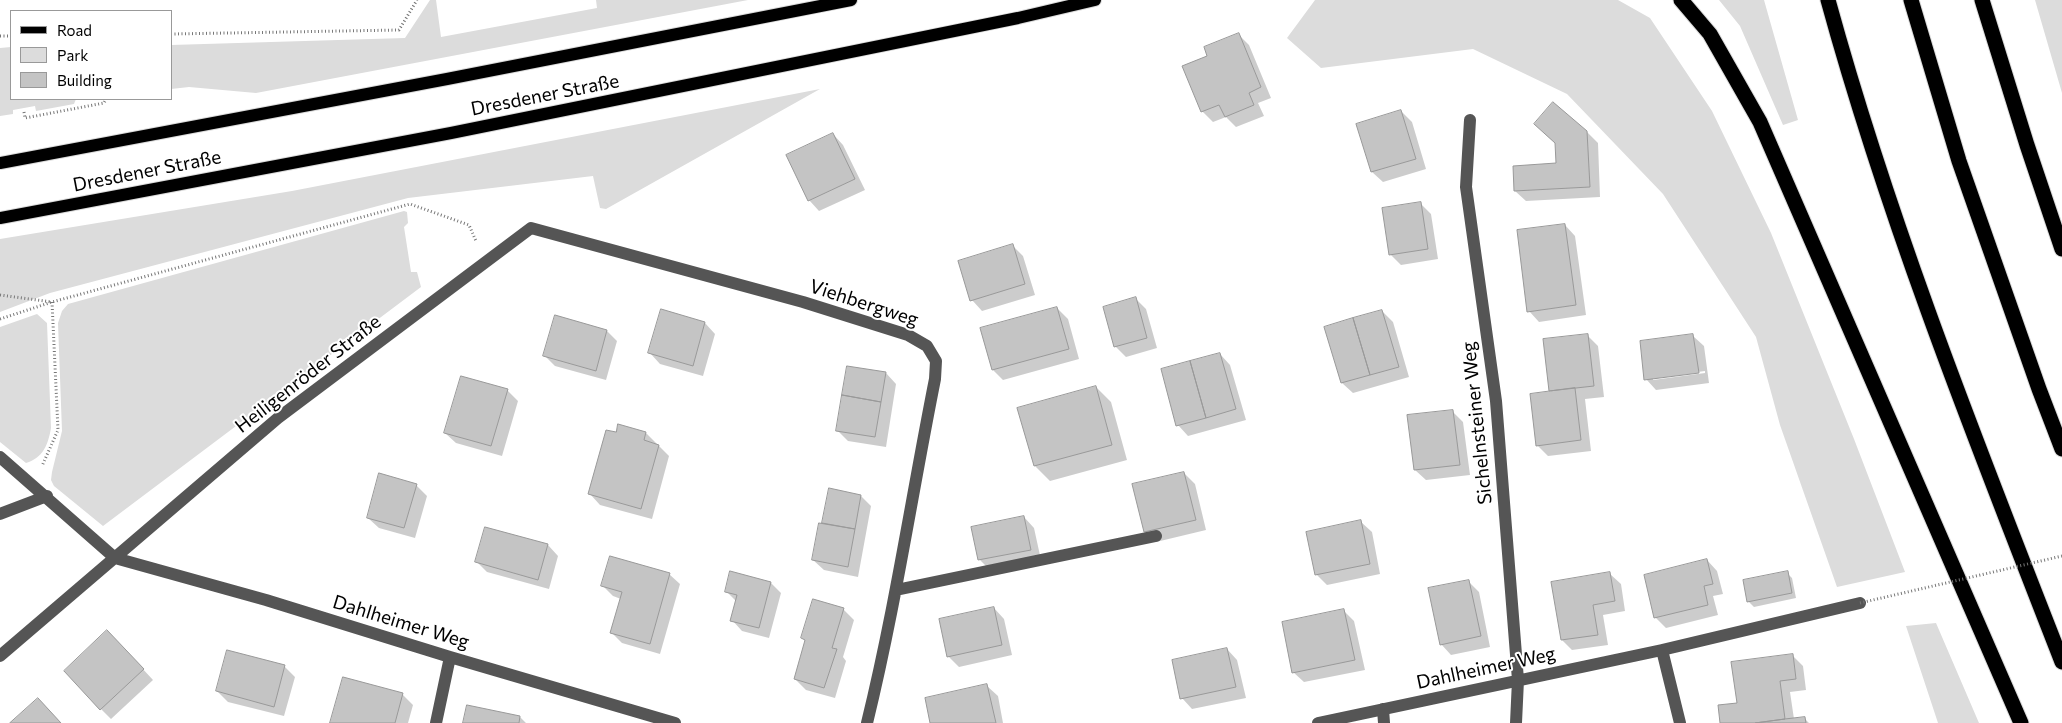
<!DOCTYPE html>
<meta charset="utf-8">
<style>
body{margin:0}
#map{position:relative;width:2062px;height:723px;overflow:hidden;background:#fff;font-family:Commissioner,sans-serif}
canvas{display:block}
.legend{position:absolute;left:10px;top:10px;width:162px;height:90px;box-sizing:border-box;background:#fff;border:1px solid #999;margin:0;padding:6px 9px;list-style:none;font-size:15px;color:#000}
.legend li{display:flex;align-items:center;gap:10px;height:25px}
.legend b{width:25px;border:1px solid #999}
</style>
<div id="map">
<canvas width="2062" height="723"></canvas>
<ul class="legend">
<li><b style="height:6px;background:#000"></b>Road</li>
<li><b style="height:14px;background:#dcdcdc"></b>Park</li>
<li><b style="height:14px;background:#c4c4c4"></b>Building</li>
</ul>
</div>
<script>
const c = document.querySelector('canvas').getContext('2d');
c.lineJoin = 'round';
function paint(path, color) {
  c.fillStyle = color;
  c.fill(path, 'evenodd');
}
function trace(path, color, width, dash) {
  c.strokeStyle = color;
  c.lineWidth = width;
  c.lineCap = dash ? 'butt' : 'round';
  c.setLineDash(dash || []);
  c.stroke(path);
}
function write(font, color, halo, rows, align = 'center') {
  c.font = font + ' Commissioner,sans-serif';
  c.lineWidth = 4;
  c.setLineDash([]);
  c.textBaseline = 'middle';
  c.strokeStyle = halo;
  c.fillStyle = color;
  for (const [text, x, y, turn = 0] of rows) {
    c.save();
    c.translate(x, y);
    c.rotate((+turn || 0) * Math.PI / 180);
    c.textAlign = isNaN(turn) ? turn : align;
    if (halo) c.strokeText(text, 0, 0);
    c.fillText(text, 0, 0);
    c.restore();
  }
}
const green = new Path2D(`
 M 430,0 L 436,0 L 441,37 L 597,8 L 596,0 L 748,0 L 256,93 L 189,87 L 171,89 L 171,45 L 405,38 Z
 M 1315,0 L 1618,0 L 1650,18 L 1712,111 L 1771,233 L 1854,439 L 1905,572 L 1837,587 L 1780,425 L 1756,337 L 1663,194 L 1567,94 L 1473,49 L 1321,68 L 1287,38 Z
 M 1719,0 L 1764,0 L 1798,120 L 1783,125 L 1740,26 Z
 M 2035,0 L 2062,0 L 2062,93 Z
 M 11,47 L 11,99 L 76,99 L 74,104 L 36,111 L 35,106 L 13,110 L 13,114 L 0,116 L 0,48 Z
 M 820,89 L 606,209 L 600,208 L 593,176 L 408,198 L 50,293 L 0,312 L 0,239 L 292,191 Z
 M 404,211 L 407,212 L 408,223 L 404,227 L 411,272 L 417,272 L 421,287 L 103,526 L 54,486 L 51,480 L 52,472 L 62,431 L 58,323 L 62,311 L 68,304 Z
 M 37,314 L 47,323 L 51,428 C 48,445 43,458 26,463 L 0,442 L 0,327 Z
 M 1936,623 L 1979,723 L 1938,723 L 1906,626 Z`);
const shadow = new Path2D(`
 M 1238,34 L 1249,45 L 1271,98 L 1258,103 L 1264,116 L 1236,127 L 1226,117 L 1213,122 L 1202,111 L 1209,57 Z
 M 1401,111 L 1412,122 L 1426,169 L 1383,182 L 1372,172 L 1358,125 Z
 M 1535,124 L 1587,132 L 1598,143 L 1600,197 L 1526,201 L 1515,191 L 1557,165 L 1556,144 Z
 M 833,134 L 843,145 L 865,190 L 819,211 L 809,200 Z
 M 1421,204 L 1431,214 L 1438,259 L 1401,265 L 1390,254 Z
 M 1565,225 L 1575,236 L 1586,315 L 1539,322 L 1529,311 Z
 M 1013,246 L 1023,256 L 1035,295 L 982,311 L 972,300 Z
 M 1136,299 L 1146,309 L 1157,348 L 1126,357 L 1115,346 Z
 M 1057,308 L 1068,319 L 1079,359 L 1003,380 L 993,370 Z
 M 662,311 L 705,323 L 715,334 L 703,376 L 660,364 L 650,353 Z
 M 1382,311 L 1393,322 L 1409,377 L 1353,393 L 1342,383 L 1326,328 Z
 M 607,331 L 617,341 L 606,380 L 555,366 L 544,355 Z
 M 1587,335 L 1598,346 L 1604,397 L 1585,399 L 1591,451 L 1548,456 L 1537,445 L 1551,392 L 1545,340 Z
 M 1693,336 L 1704,346 L 1709,383 L 1656,390 L 1646,379 ZM 1705,371 L 1705,373 L 1653,380 L 1653,378 Z
 M 1220,354 L 1230,365 L 1246,420 L 1188,436 L 1178,425 Z
 M 886,373 L 896,384 L 886,447 L 848,441 L 837,430 Z
 M 1096,387 L 1111,402 L 1127,460 L 1050,481 L 1035,466 Z
 M 507,390 L 518,401 L 502,456 L 456,443 L 445,433 Z
 M 1452,411 L 1463,422 L 1470,475 L 1426,480 L 1415,470 L 1409,416 Z
 M 646,433 L 669,456 L 652,519 L 600,505 L 590,494 L 617,434 Z
 M 1184,473 L 1195,484 L 1206,530 L 1156,542 L 1145,532 L 1134,485 Z
 M 416,485 L 427,496 L 415,538 L 379,528 L 368,518 Z
 M 830,490 L 861,496 L 871,506 L 858,577 L 824,570 L 813,560 L 823,525 Z
 M 1024,517 L 1034,528 L 1041,560 L 990,570 L 980,560 Z
 M 1361,522 L 1372,532 L 1380,574 L 1327,585 L 1316,574 Z
 M 548,545 L 558,556 L 549,589 L 487,572 L 477,562 Z
 M 1707,560 L 1717,571 L 1723,594 L 1713,596 L 1718,615 L 1666,628 L 1655,617 Z
 M 1787,573 L 1792,578 L 1796,598 L 1754,607 L 1748,601 Z
 M 669,574 L 680,584 L 660,654 L 622,643 L 612,633 L 621,599 L 613,596 L 603,586 Z
 M 1610,574 L 1621,584 L 1625,611 L 1603,615 L 1608,645 L 1572,650 L 1562,640 Z
 M 1468,581 L 1479,592 L 1490,647 L 1451,655 L 1441,644 Z
 M 771,583 L 781,593 L 769,638 L 742,631 L 732,620 L 737,602 L 726,591 Z
 M 994,608 L 1004,619 L 1012,655 L 959,667 L 948,656 Z
 M 843,609 L 854,620 L 843,657 L 846,661 L 835,698 L 806,690 L 795,679 L 806,641 L 803,638 Z
 M 1344,611 L 1354,621 L 1365,670 L 1304,682 L 1293,672 Z
 M 118,642 L 153,680 L 111,719 L 101,709 Z
 M 1227,649 L 1237,660 L 1246,698 L 1192,709 L 1182,698 Z
 M 1792,655 L 1803,666 L 1806,690 L 1790,692 L 1794,719 L 1804,718 L 1809,723 L 1721,723 L 1738,704 Z
 M 284,666 L 295,677 L 284,716 L 228,702 L 217,691 Z
 M 987,686 L 998,696 L 1003,723 L 932,723 Z
 M 402,694 L 413,705 L 408,723 L 331,723 Z
 M 520,717 L 526,723 L 464,723 Z`);
const building = new Path2D(`
 M 1239,33 L 1261,87 L 1249,93 L 1254,105 L 1225,117 L 1219,105 L 1201,112 L 1182,66 L 1207,56 L 1204,47 Z
 M 1553,102 L 1587,131 L 1590,187 L 1514,191 L 1513,166 L 1556,163 L 1555,143 L 1534,124 Z
 M 1401,110 L 1416,159 L 1371,172 L 1356,124 Z
 M 833,133 L 855,179 L 808,201 L 786,155 Z
 M 1421,202 L 1428,249 L 1389,255 L 1382,208 Z
 M 1565,224 L 1576,305 L 1527,312 L 1517,230 Z
 M 1013,244 L 1025,284 L 970,301 L 958,261 Z
 M 1136,297 L 1147,338 L 1114,347 L 1103,307 Z
 M 1057,307 L 1069,349 L 992,370 L 980,328 Z
 M 661,309 L 705,322 L 693,366 L 648,353 Z
 M 1382,310 L 1399,367 L 1370,375 L 1353,318 Z
 M 555,315 L 607,330 L 596,371 L 543,356 Z
 M 1353,318 L 1370,375 L 1341,383 L 1324,327 Z
 M 1588,334 L 1594,386 L 1549,391 L 1543,339 Z
 M 1693,334 L 1699,373 L 1644,380 L 1640,341 Z
 M 1220,353 L 1236,409 L 1206,418 L 1190,361 Z
 M 1190,361 L 1206,418 L 1176,426 L 1161,369 Z
 M 847,366 L 886,372 L 881,402 L 842,395 Z
 M 461,376 L 508,389 L 491,446 L 444,433 Z
 M 1096,386 L 1112,445 L 1034,466 L 1017,408 Z
 M 1575,388 L 1581,440 L 1536,446 L 1530,394 Z
 M 842,395 L 881,402 L 875,437 L 836,431 Z
 M 1453,410 L 1460,465 L 1414,470 L 1407,415 Z
 M 618,424 L 646,432 L 644,440 L 659,445 L 641,509 L 588,494 L 606,430 L 616,432 Z
 M 1184,472 L 1196,520 L 1144,532 L 1132,484 Z
 M 379,473 L 417,484 L 404,528 L 367,518 Z
 M 829,488 L 861,495 L 855,529 L 822,523 Z
 M 1024,516 L 1031,550 L 978,560 L 971,527 Z
 M 1361,520 L 1370,564 L 1315,575 L 1306,532 Z
 M 819,523 L 855,529 L 848,567 L 812,560 Z
 M 485,527 L 548,544 L 538,580 L 475,562 Z
 M 610,556 L 670,573 L 650,644 L 610,633 L 622,592 L 601,586 Z
 M 1707,559 L 1713,584 L 1704,586 L 1708,605 L 1654,618 L 1644,575 Z
 M 730,571 L 771,582 L 759,628 L 730,621 L 737,595 L 725,592 Z
 M 1788,571 L 1792,593 L 1747,602 L 1743,580 Z
 M 1610,572 L 1615,601 L 1593,605 L 1598,635 L 1561,640 L 1551,582 Z
 M 1469,580 L 1481,636 L 1440,645 L 1428,588 Z
 M 813,599 L 844,608 L 832,648 L 837,649 L 824,688 L 794,679 L 805,640 L 801,638 Z
 M 994,607 L 1002,645 L 947,657 L 939,619 Z
 M 1344,609 L 1355,660 L 1292,673 L 1282,622 Z
 M 107,630 L 144,669 L 100,710 L 64,671 Z
 M 1227,648 L 1236,687 L 1180,699 L 1172,660 Z
 M 227,650 L 285,665 L 274,707 L 216,691 Z
 M 1793,654 L 1796,679 L 1780,681 L 1785,719 L 1755,723 L 1720,723 L 1718,705 L 1737,703 L 1731,662 Z
 M 343,677 L 403,693 L 395,723 L 330,723 Z
 M 987,684 L 996,723 L 930,723 L 925,698 Z
 M 38,698 L 61,723 L 10,723 Z
 M 467,705 L 520,716 L 519,723 L 463,723 Z
 M 1805,717 L 1806,723 L 1755,723 L 1785,719 Z`);
const path = new Path2D(`
 M 171,34 L 399,30 L 417,0
 M 0,36 L 11,36
 M 24,112 L 25,118 L 104,103 L 106,99
 M 0,295 L 52,302 L 58,430 L 42,466
 M 0,319 L 52,302 L 410,204 L 469,225 L 476,241`);
const minor = new Path2D(`
 M 1470,120 L 1466,187 L 1496,401 L 1518,680 L 1516,723
 M 0,457 L 115,558 L 266,600 L 450,657 L 675,723
 M 0,514 L 47,496
 M 896,590 L 1156,536
 M 1662,650 L 1680,723
 M 0,656 L 278,418 L 531,228 L 803,302 L 908,335 L 927,346 L 936,361 L 935,379 C 912,494 895,609 867,723
 M 1383,709 L 1384,723
 M 436,723 L 450,657
 M 1318,723 L 1662,650 L 1860,603`);
const major = new Path2D(`
 M 0,163 L 447,79 L 851,0
 M 0,218 L 451,133 L 1018,18 L 1095,0`);
const highway = new Path2D(`
 M 1681,0 L 1710,34 L 1760,122 L 2021,723
 M 1828,0 C 1890,226 1977,444 2062,662
 M 1911,0 L 1959,161 L 2039,389 L 2062,449
 M 1982,0 L 2027,145 L 2062,249`);
const pathBridge = new Path2D(`
 M 1860,603 L 2062,556`);
const streetNames = [
 ["Dresdener Straße",545,95,-11],
 ["Dresdener Straße",147,171,-11],
 ["Viehbergweg",864,303,18],
 ["Heiligenröder Straße",308,374,-38],
 ["Sichelnsteiner Weg",1477,423,-96],
 ["Dahlheimer Weg",401,622,17],
 ["Dahlheimer Weg",1486,668,-12]
];
paint(green, '#dcdcdc');
paint(shadow, '#0003');
paint(building, '#c4c4c4');
trace(building, '#999', 1);
trace(major, '#dbdbdb', 14);
trace(highway, '#dbdbdb', 17);
trace(path, '#777', 3, [1, 2.5]);
trace(minor, '#555', 12);
trace(major, '#000', 12);
trace(highway, '#000', 15);
trace(pathBridge, '#777', 3, [1, 2.5]);
write('19px', '#000', '#fff', streetNames);
</script>
